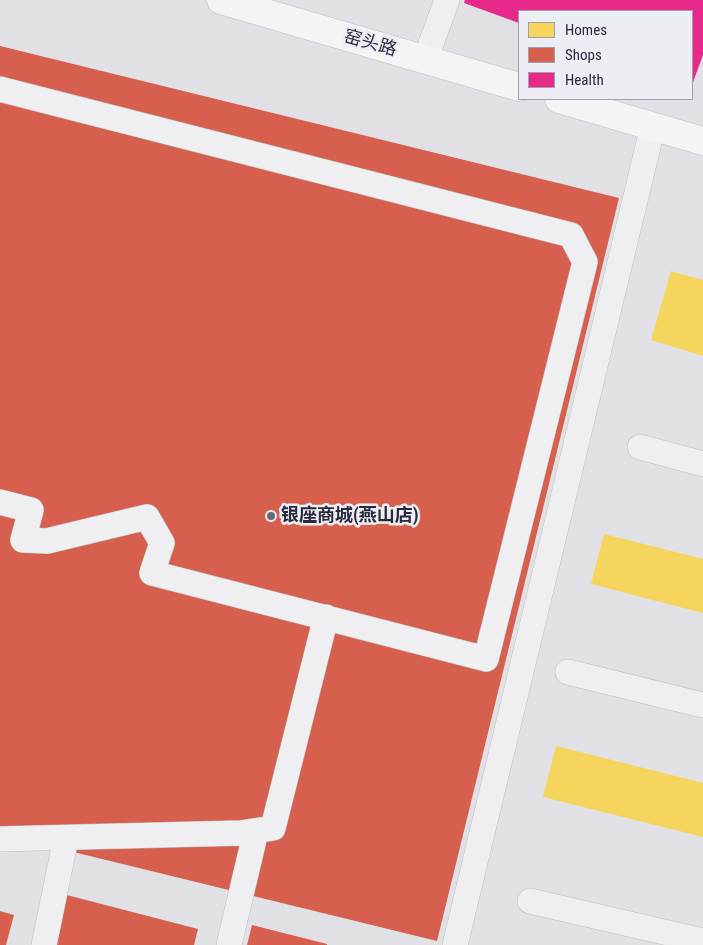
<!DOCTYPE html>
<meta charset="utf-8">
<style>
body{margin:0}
#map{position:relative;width:703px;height:945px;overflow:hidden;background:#e0e0e5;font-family:"Roboto Condensed",sans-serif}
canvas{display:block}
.legend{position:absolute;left:518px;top:10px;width:175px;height:90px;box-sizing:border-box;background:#edeef4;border:1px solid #9e9faa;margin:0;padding:6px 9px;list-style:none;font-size:15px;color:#28293c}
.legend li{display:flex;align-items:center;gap:10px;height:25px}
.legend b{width:25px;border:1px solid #9e9faa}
</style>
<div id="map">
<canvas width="703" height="945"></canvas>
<ul class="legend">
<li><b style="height:14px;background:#f6d55c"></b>Homes</li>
<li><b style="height:14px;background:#d6604d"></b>Shops</li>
<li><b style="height:14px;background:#e7298a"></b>Health</li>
</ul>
</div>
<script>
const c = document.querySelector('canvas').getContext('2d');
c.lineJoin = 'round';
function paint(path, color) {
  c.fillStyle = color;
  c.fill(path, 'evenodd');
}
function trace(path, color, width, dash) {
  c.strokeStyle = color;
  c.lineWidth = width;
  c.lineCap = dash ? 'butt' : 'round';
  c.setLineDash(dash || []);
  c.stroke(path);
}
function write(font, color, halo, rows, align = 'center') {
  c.font = font + ' "Roboto Condensed","Noto Sans SC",sans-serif';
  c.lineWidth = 5;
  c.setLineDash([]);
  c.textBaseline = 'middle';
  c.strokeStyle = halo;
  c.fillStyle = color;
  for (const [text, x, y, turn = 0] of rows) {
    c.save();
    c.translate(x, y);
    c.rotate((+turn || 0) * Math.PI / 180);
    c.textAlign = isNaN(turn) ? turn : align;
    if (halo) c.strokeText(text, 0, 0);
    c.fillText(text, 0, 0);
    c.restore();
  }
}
const homes = new Path2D(`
 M 0,118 L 21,123 L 10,166 L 0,163 Z
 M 109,156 L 179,173 L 169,212 L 219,224 L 229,185 L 299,202 L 288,245 L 260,238 L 247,291 L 243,290 L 240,302 L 220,297 L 223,285 L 208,282 L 203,301 L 147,287 L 151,268 L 139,265 L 135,280 L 118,276 L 121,261 L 118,260 L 131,206 L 99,199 Z
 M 365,225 L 434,242 L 425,281 L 475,293 L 485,254 L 554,271 L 544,314 L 516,307 L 503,361 L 499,360 L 496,371 L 476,366 L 478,355 L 464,351 L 459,370 L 402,356 L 407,337 L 395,334 L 391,349 L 373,345 L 377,330 L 373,329 L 386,276 L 354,268 Z
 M 671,271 L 703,280 L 703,356 L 651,340 Z
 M 234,445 L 492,510 L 479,559 L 447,551 L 439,584 L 430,582 L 427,596 L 375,582 L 378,569 L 369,567 L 379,527 L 327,515 L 318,548 L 307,546 L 302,566 L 250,553 L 254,537 L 243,534 L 253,496 L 223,488 Z
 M 604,534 L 703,559 L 703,613 L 591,584 Z
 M 18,614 L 275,678 L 263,728 L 230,720 L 222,753 L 213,750 L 210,764 L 158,751 L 161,738 L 152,736 L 162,696 L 110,683 L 101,717 L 91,715 L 86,735 L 33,722 L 37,706 L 26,703 L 36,664 L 7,657 Z
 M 336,693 L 460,722 L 452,754 L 428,748 L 418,787 L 409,784 L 406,798 L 351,785 L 353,773 L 344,770 L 354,730 L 328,723 Z
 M 556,746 L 703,783 L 703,837 L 543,797 Z`);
const shops = new Path2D(`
 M 0,46 L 619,198 L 437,941 L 0,834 Z
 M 59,893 L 198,929 L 194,945 L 45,945 Z
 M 0,911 L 14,915 L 6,945 L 0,945 Z
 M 252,925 L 327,944 L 327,945 L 247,945 Z`);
const health = new Path2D(`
 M 465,0 L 703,0 L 703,55 L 692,85 L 692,11 L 519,11 L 519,23 L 464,3 Z`);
const minor = new Path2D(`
 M 425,60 L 447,0
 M 0,89 L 571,235 L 585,262 L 486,659 L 152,573 L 162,543 L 147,517 L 47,541 L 23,540 L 31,510 L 0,502
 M 640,447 L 703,464
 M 568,672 L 703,705
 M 0,839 L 241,833 L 273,828 L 326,617
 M 530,901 L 703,941
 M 44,945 L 66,838
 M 229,945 L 256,831
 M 455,945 L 653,126`);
const major = new Path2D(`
 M 221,0 L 519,87
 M 559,99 L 703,141`);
const markers = [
 [271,516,5,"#686977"]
];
const streetNames = [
 ["窑头路",370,44,16]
];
const poiNames = [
 ["银座商城(燕山店)",281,516]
];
paint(homes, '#f6d55c');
paint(shops, '#d6604d');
paint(health, '#e7298a');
trace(minor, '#bdbdc2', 26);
trace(major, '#bcbdc2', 29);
trace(minor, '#efeff1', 25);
trace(major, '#f4f4f5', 28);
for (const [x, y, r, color] of markers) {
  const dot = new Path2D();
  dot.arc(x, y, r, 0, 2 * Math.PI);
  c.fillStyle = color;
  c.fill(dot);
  trace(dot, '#edeef4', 2);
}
write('18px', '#28293c', '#edeef4', streetNames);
write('bold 18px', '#28293c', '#edeef4', poiNames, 'left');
</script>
